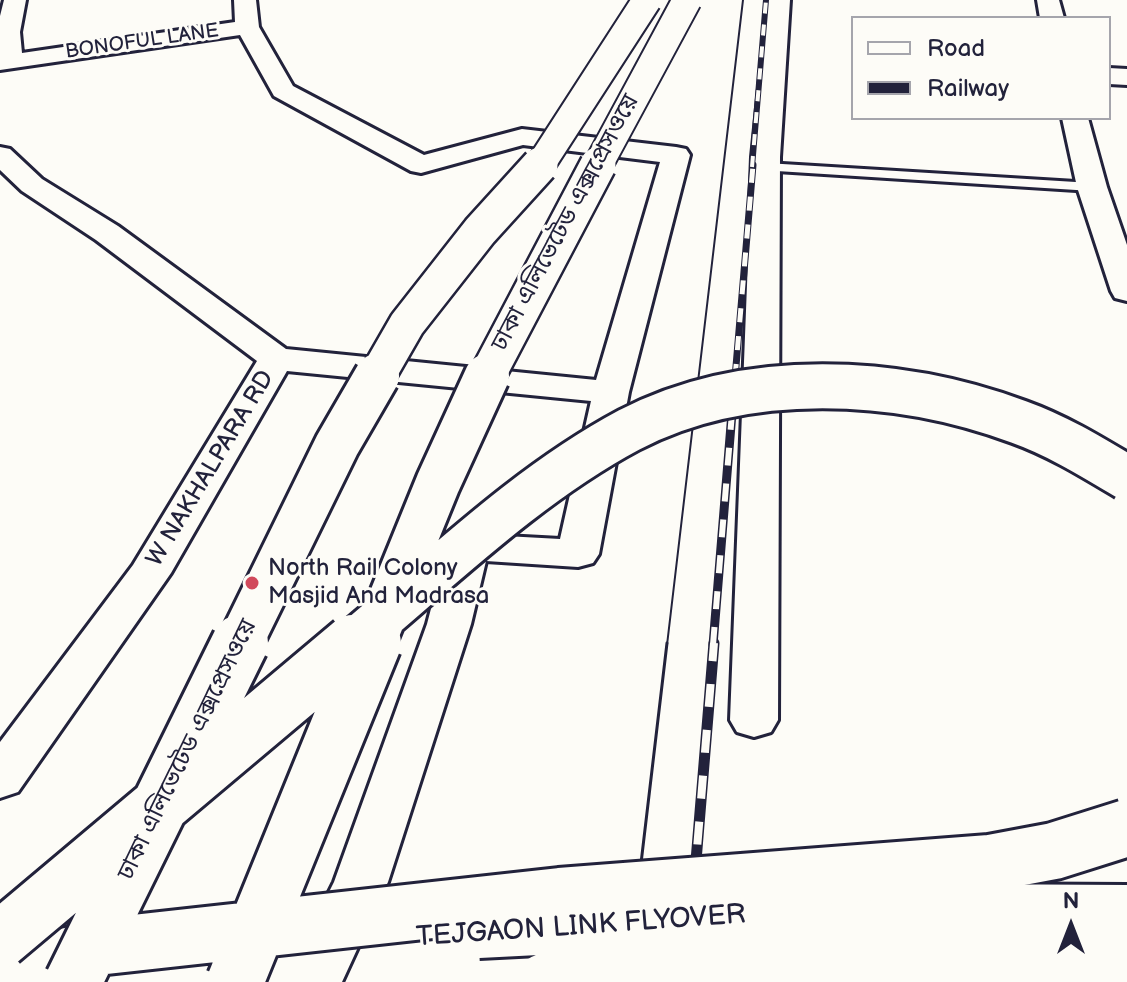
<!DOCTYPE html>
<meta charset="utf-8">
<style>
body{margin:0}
#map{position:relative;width:1127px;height:982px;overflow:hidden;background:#fdfcf7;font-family:"Balsamiq Sans",sans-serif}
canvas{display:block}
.legend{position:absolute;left:851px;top:16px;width:260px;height:104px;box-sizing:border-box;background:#fdfcf7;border:2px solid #a5a5ac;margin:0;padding:10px 14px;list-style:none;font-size:24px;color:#22223b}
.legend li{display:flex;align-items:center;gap:16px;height:40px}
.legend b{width:40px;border:2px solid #a5a5ac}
.north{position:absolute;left:1031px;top:886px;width:80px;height:80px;-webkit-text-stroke:6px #fdfcf7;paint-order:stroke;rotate:0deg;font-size:22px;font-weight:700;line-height:32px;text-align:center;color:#22223b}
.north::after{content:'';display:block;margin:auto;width:28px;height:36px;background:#22223b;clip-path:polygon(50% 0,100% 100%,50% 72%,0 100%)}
</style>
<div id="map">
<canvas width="1127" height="982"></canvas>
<ul class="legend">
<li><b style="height:10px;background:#fdfcf7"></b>Road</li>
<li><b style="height:10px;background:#22223b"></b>Railway</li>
</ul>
<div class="north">N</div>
</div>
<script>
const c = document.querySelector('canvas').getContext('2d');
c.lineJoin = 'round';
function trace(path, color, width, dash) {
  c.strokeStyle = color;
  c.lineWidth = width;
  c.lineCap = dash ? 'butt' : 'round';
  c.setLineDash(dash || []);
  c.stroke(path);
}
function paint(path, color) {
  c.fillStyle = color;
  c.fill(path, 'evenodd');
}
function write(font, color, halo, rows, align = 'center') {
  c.font = font + ' "Balsamiq Sans","Noto Sans Bengali",sans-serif';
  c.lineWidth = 6;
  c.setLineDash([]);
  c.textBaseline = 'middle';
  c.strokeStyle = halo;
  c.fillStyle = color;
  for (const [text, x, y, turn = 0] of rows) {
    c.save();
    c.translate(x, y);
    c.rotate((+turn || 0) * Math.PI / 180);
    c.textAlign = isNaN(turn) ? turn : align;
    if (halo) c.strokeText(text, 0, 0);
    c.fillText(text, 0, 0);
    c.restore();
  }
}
const service = new Path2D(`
 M 766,163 L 1092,183 L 1099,187 L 1092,191 L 761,170 L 761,164 Z`);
const minor = new Path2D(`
 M 4,0 L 26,0 L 20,32 L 22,53 L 235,22 L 234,0 L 256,0 L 259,27 L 293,86 L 424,155 L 522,129 L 676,147 L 686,149 L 690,155 L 629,392 L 599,554 L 593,563 L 578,567 L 486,561 L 471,624 L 388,882 L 342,982 L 233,982 L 242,964 L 262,957 L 299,952 L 334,882 L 427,624 L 447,547 L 453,538 L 468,534 L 560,539 L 591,401 L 287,371 L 171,573 L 18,792 L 0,798 L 0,742 L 133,565 L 257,361 L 96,240 L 22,191 L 0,170 L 0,147 L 10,149 L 42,179 L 118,226 L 286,349 L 596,380 L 660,162 L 523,145 L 421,173 L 411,171 L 274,96 L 240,35 L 0,70 L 0,16 Z
 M 768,0 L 790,0 L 780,157 L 778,720 L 771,732 L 754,737 L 737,732 L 730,720 L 752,157 Z
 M 1037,0 L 1059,0 L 1064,18 L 1040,18 Z
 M 1062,118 L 1088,118 L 1107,187 L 1127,245 L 1127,301 L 1115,298 L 1111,291 L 1077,187 Z`);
const tertiary = new Path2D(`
 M 1109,68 L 1127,69 L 1127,85 L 1109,84 Z`);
const motorway = new Path2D(`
 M 97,921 L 119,928 L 128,947 L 119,966 L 60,982 L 0,982 L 0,942 Z`);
const tramFar1 = new Path2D(`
 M 667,645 L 743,0`);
const tram = new Path2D(`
 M 627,982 L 667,643`);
const railFar3 = new Path2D(`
 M 752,167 L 766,0`);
const railFar2 = new Path2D(`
 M 735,378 L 753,165`);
const railFar1 = new Path2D(`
 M 713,645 L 735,376`);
const rail = new Path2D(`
 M 686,982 L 714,643`);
const primaryBridge = new Path2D(`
 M 478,930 C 694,918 910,910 1127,913
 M 544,982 L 810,962 L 1127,960`);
const motorwayBridgeFar3 = new Path2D(`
 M 539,167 L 647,0
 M 597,167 L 687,0`);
const motorwayBridgeFar2 = new Path2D(`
 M 376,378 L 407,324 L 480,231 L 540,165
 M 486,378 L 598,165`);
const motorwayBridgeFar1 = new Path2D(`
 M 239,645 L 337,445 L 377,376
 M 350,645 C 439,571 526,485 629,430 C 746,369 898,377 1019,422 C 1058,436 1092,457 1127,478
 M 372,645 L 438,483 L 487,376`);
const motorwayBridge = new Path2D(`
 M 0,940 L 353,643
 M 97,947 L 560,896 L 990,863 L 1054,851 L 1127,828
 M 73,982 L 240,643
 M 235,982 L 373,643`);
const markers = [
 [252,583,8,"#d1495b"]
];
const farStreetnames = [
 ["BONOFUL LANE",142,42,-8]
];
const streetNames = [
 ["ঢাকা এলিভেটেড এক্সপ্রেসওয়ে",566,223,-62],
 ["W NAKHALPARA RD",211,469,-59],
 ["ঢাকা এলিভেটেড এক্সপ্রেসওয়ে",188,750,-64]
];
const poiNames = [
 ["North Rail Colony",268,569],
 ["Masjid And Madrasa",268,597]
];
const nearStreetnames = [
 ["TEJGAON LINK FLYOVER",581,927,-4]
];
trace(service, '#22223b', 6);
trace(minor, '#22223b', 6);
trace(tertiary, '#22223b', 6);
trace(motorway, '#22223b', 6);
paint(service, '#fdfcf7');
paint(minor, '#fdfcf7');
paint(tertiary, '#fdfcf7');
paint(motorway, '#fdfcf7');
trace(tramFar1, '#22223b', 2);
trace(tram, '#22223b', 3);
trace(railFar3, '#22223b', 6);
trace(railFar2, '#22223b', 7);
trace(railFar1, '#22223b', 9);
trace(rail, '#22223b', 11);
trace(railFar3, '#fdfcf7', 4, [11]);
trace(railFar2, '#fdfcf7', 5, [14]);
trace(railFar1, '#fdfcf7', 6, [18]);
trace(rail, '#fdfcf7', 8, [23]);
trace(primaryBridge, '#22223b', 62, []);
trace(motorwayBridgeFar3, '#22223b', 32, []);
trace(motorwayBridgeFar2, '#22223b', 40, []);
trace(motorwayBridgeFar1, '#22223b', 50, []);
trace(motorwayBridge, '#22223b', 62, []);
trace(primaryBridge, '#fdfcf7', 56);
trace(motorwayBridgeFar3, '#fdfcf7', 28);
trace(motorwayBridgeFar2, '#fdfcf7', 35);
trace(motorwayBridgeFar1, '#fdfcf7', 44);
trace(motorwayBridge, '#fdfcf7', 56);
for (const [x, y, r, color] of markers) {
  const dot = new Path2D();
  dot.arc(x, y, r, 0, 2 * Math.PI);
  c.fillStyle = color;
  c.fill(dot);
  trace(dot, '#fdfcf7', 3);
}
write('20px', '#22223b', '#fdfcf7', farStreetnames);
write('24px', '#22223b', '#fdfcf7', streetNames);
write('24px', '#22223b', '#fdfcf7', poiNames, 'left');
write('28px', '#22223b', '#fdfcf7', nearStreetnames);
</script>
